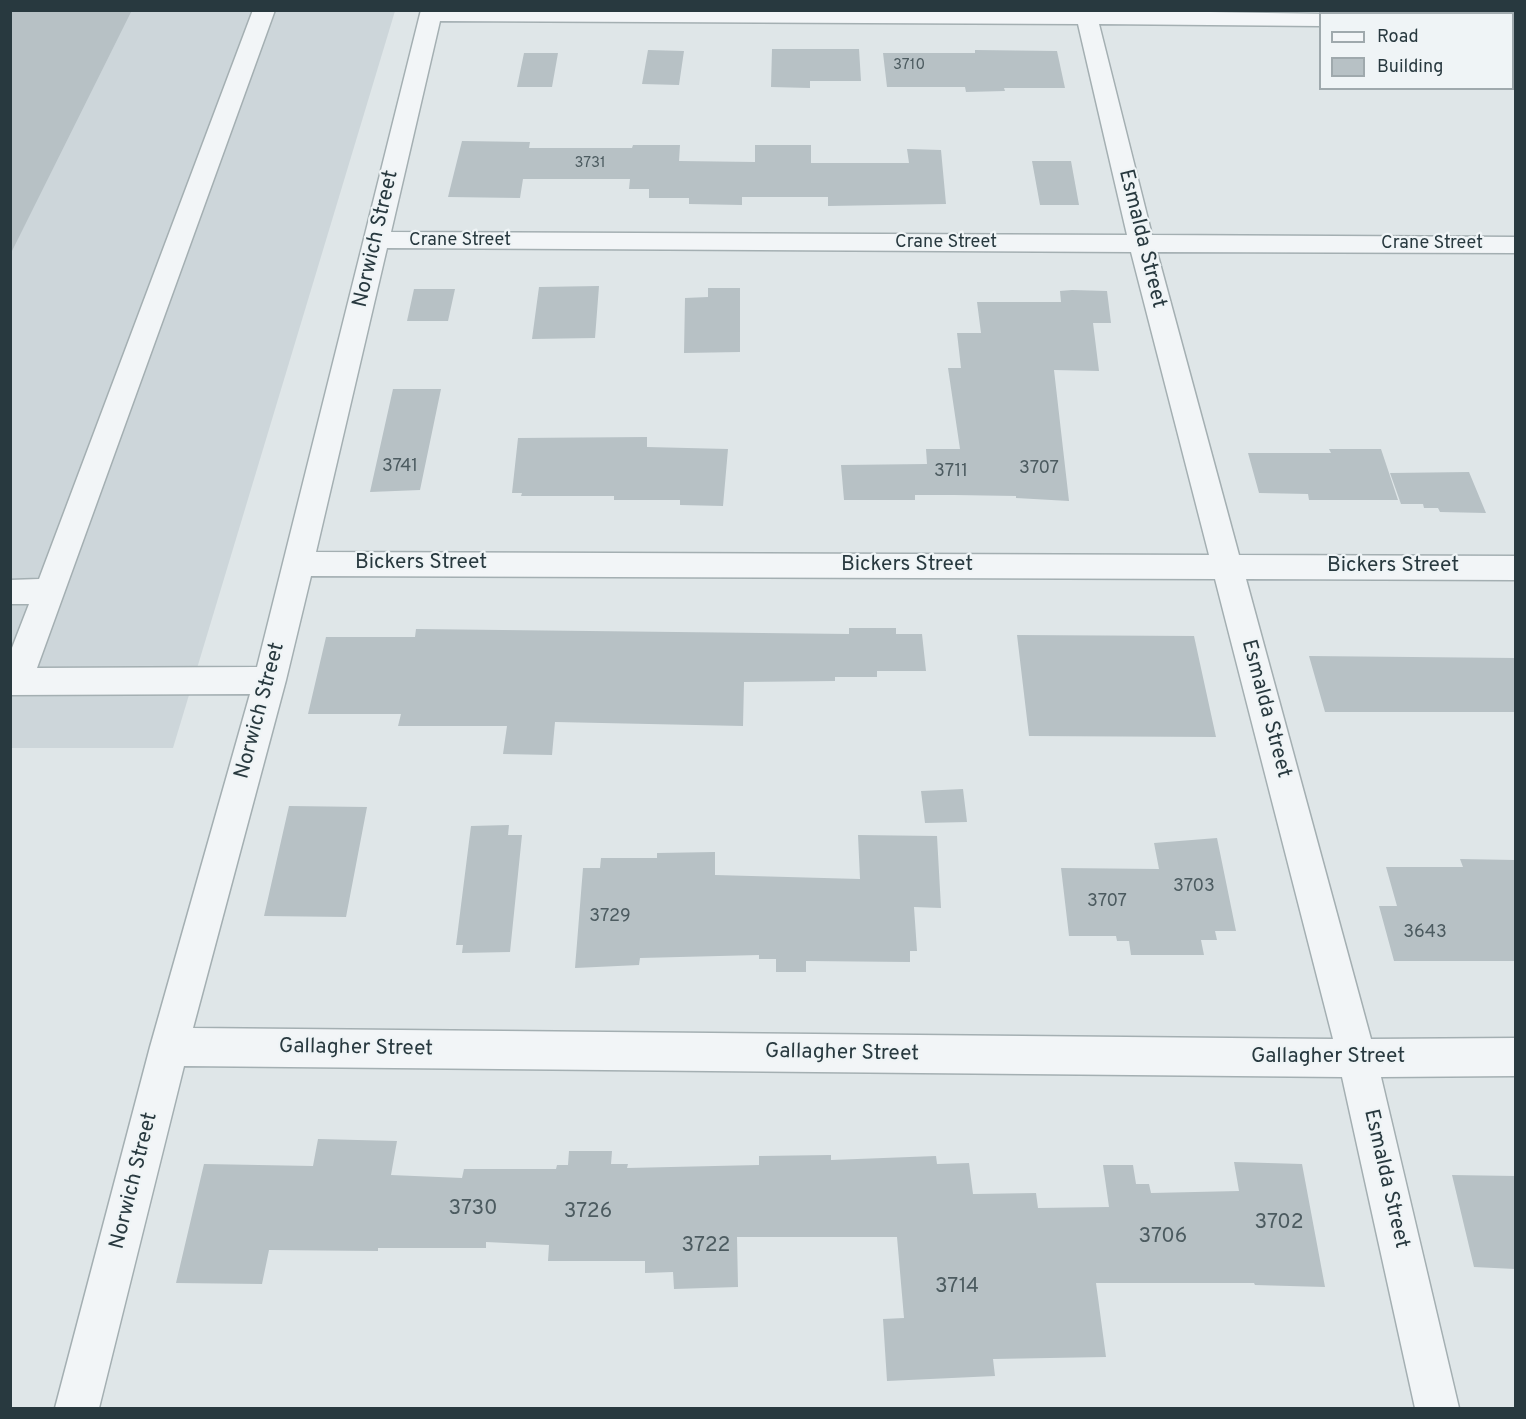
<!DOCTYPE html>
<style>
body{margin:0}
#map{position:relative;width:1526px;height:1419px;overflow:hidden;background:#dfe6e8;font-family:Overpass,sans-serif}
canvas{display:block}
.frame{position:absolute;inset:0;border:12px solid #28393f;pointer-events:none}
.legend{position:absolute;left:1319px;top:12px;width:195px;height:78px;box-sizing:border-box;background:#eff4f6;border:2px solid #9fa9ad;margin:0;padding:8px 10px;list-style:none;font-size:18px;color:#28393f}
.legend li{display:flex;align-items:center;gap:12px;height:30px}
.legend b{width:30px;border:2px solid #9fa9ad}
</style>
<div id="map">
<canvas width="1526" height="1419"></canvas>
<div class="frame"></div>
<ul class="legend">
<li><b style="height:8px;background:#f2f5f7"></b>Road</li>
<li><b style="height:16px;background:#b7c1c5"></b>Building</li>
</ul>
</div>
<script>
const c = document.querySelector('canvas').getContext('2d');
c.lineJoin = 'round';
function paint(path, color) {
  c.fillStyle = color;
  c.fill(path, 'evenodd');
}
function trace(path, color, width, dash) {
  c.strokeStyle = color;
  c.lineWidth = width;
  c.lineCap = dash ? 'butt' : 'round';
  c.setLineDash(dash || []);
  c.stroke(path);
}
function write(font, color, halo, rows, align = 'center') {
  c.font = font + ' Overpass,sans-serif';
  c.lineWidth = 4.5;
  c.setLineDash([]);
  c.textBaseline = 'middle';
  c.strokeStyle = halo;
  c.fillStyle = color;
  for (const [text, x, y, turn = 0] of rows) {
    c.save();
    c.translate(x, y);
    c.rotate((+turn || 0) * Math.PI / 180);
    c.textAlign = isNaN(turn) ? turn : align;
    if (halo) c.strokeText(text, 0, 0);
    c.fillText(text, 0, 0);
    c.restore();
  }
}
const built = new Path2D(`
 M 10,11 L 395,11 L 173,748 L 11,748 Z`);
const building = new Path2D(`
 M 10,10 L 132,10 L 10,255 Z
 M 772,49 L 859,49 L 861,81 L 810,81 L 810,88 L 771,87 Z
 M 648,50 L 684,51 L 679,85 L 642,84 Z
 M 975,50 L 1057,51 L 1065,88 L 1004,88 L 1005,91 L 966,92 L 965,87 L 887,87 L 883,53 L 975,53 Z
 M 524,53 L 558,53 L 552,87 L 517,87 Z
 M 462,141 L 530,142 L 529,148 L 632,148 L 633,145 L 680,145 L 679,161 L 755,162 L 755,145 L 811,145 L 811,163 L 909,163 L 907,149 L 941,150 L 946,204 L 828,206 L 828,197 L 742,197 L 742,205 L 689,204 L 689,198 L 649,198 L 649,189 L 629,189 L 630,179 L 523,179 L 520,198 L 448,197 Z
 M 1032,161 L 1071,161 L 1079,205 L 1040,205 Z
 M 599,286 L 595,338 L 532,339 L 539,287 Z
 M 708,288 L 740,288 L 740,352 L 684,353 L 685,298 L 708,297 Z
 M 414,289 L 455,289 L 448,321 L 407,321 Z
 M 1072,290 L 1107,291 L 1111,323 L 1093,323 L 1099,371 L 1054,370 L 1069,501 L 1016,498 L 1016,496 L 954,495 L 915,495 L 915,500 L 844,500 L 841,465 L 927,464 L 926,449 L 960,449 L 948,368 L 961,368 L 957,333 L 981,333 L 977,302 L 1061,302 L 1060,291 Z
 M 393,389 L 441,389 L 420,490 L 370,492 Z
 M 647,437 L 647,447 L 728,449 L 723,506 L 680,505 L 680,500 L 614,500 L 614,496 L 521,496 L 522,493 L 512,493 L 518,438 Z
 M 1329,449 L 1381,449 L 1398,500 L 1309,500 L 1308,494 L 1259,493 L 1248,453 L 1331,453 Z
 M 1469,472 L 1486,513 L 1440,512 L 1438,508 L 1424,508 L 1423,504 L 1401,504 L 1390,473 Z
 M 849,628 L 896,628 L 896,634 L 922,634 L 926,671 L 877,671 L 877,677 L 835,677 L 835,681 L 744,682 L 743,726 L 555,722 L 552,755 L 503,754 L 507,726 L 398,726 L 401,714 L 308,714 L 326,637 L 415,637 L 416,629 L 849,634 Z
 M 1017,635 L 1194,636 L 1216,737 L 1029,736 Z
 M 1309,656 L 1515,658 L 1515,712 L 1325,712 Z
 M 963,789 L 967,822 L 925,823 L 921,791 Z
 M 289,806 L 367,807 L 346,917 L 264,916 Z
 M 509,825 L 508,835 L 522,835 L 510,952 L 462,953 L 463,945 L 456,945 L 471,826 Z
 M 858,835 L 937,836 L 941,908 L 914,907 L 917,951 L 910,951 L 910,962 L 806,961 L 806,972 L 776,972 L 776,959 L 759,959 L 759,955 L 640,958 L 639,965 L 575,968 L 583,868 L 600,868 L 601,858 L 657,858 L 657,853 L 715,852 L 715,875 L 860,879 Z
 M 1217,838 L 1236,931 L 1215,931 L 1217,940 L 1201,940 L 1204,955 L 1131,955 L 1129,941 L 1117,941 L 1116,936 L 1069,936 L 1061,868 L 1159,869 L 1154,843 Z
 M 1460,859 L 1515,860 L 1515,961 L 1394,961 L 1379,906 L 1397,906 L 1386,867 L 1463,867 Z
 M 318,1139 L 397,1141 L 391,1175 L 462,1178 L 464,1169 L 556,1169 L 557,1165 L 568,1165 L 569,1151 L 612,1151 L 611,1164 L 628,1164 L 627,1168 L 759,1165 L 759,1156 L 831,1155 L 831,1160 L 936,1156 L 937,1164 L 969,1163 L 973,1194 L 1036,1193 L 1038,1208 L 1109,1207 L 1103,1165 L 1133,1165 L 1136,1184 L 1149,1184 L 1151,1193 L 1239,1191 L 1234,1162 L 1302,1164 L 1325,1287 L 1255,1285 L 1254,1283 L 1096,1283 L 1106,1357 L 993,1359 L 995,1376 L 887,1381 L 883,1319 L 904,1318 L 897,1237 L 737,1237 L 738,1287 L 674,1289 L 673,1272 L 645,1273 L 645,1261 L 548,1261 L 549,1245 L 486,1242 L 486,1248 L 378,1248 L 378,1251 L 269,1250 L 262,1284 L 176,1283 L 204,1164 L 313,1166 Z
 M 1452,1175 L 1515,1176 L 1515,1269 L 1474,1267 Z`);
const minor = new Path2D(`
 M 253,10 L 275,10 L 37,668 L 257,667 L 421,10 L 1096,10 L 1324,14 L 1320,14 L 1320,26 L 1099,24 L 1152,235 L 1516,237 L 1516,253 L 1157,252 L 1239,555 L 1516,556 L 1516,580 L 1246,579 L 1371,1039 L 1516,1038 L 1516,1076 L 1381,1077 L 1459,1408 L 1415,1408 L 1342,1077 L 184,1066 L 99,1408 L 55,1408 L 150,1047 L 250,694 L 10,695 L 10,653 L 29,604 L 10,604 L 10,580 L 39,579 ZM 440,21 L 1078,24 L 1127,235 L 391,232 ZM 387,248 L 1131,252 L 1209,555 L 316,552 ZM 311,576 L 1215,579 L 1333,1039 L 193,1028 L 286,680 Z
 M 1516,13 L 1516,27 L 1512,27 L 1512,14 Z`);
const farNumbernames = [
 ["3710",909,66],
 ["3731",590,164]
];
const farStreetnames = [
 ["Crane Street",460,241],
 ["Crane Street",946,243],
 ["Crane Street",1432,244]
];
const numberNames = [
 ["3741",400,467],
 ["3707",1039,469],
 ["3711",951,472],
 ["3703",1194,887],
 ["3707",1107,902],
 ["3729",610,917],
 ["3643",1425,933]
];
const streetNames = [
 ["Norwich Street",377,239,-77],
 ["Esmalda Street",1141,239,76],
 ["Bickers Street",421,564],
 ["Bickers Street",907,566],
 ["Bickers Street",1393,567],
 ["Esmalda Street",1265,709,75],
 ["Norwich Street",261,711,-75],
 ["Gallagher Street",356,1049,1],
 ["Gallagher Street",842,1054,1],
 ["Gallagher Street",1328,1058],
 ["Esmalda Street",1385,1179,77],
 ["Norwich Street",135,1181,-76]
];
const nearNumbernames = [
 ["3730",473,1210],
 ["3726",588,1213],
 ["3702",1279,1224],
 ["3706",1163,1238],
 ["3722",706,1247],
 ["3714",957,1288]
];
paint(built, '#cdd6da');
paint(building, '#b7c1c5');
trace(minor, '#a4afb2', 3);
paint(minor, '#f2f5f7');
write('15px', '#4c5b60', null, farNumbernames);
write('18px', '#28393f', '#eff4f6', farStreetnames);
write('18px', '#4c5b60', null, numberNames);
write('21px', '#28393f', '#eff4f6', streetNames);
write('21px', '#4c5b60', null, nearNumbernames);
</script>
